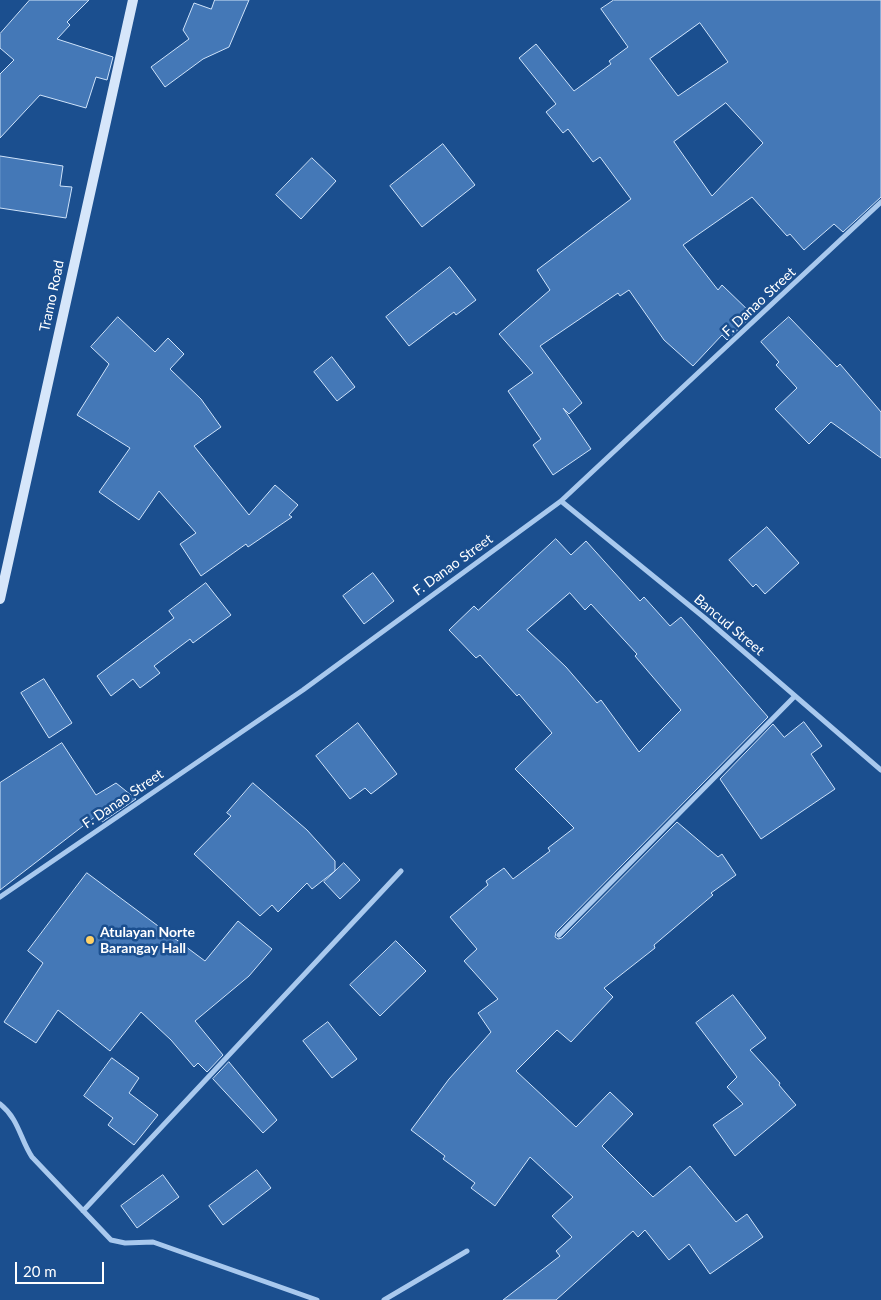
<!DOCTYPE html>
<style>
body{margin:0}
#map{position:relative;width:881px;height:1300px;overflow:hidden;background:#1b4f8f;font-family:Lato,sans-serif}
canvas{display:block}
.scale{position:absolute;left:15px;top:1262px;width:89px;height:22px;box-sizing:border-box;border:2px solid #fff;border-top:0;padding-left:6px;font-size:15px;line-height:18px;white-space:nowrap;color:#fff;-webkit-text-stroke:4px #1b4f8f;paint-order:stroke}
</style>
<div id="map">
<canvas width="881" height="1300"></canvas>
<div class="scale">20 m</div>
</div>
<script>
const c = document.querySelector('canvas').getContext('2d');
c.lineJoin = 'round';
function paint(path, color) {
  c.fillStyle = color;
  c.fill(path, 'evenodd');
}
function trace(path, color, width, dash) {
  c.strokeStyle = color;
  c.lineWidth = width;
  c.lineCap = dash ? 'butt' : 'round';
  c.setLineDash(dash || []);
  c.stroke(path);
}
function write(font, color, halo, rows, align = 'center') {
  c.font = font + ' Lato,sans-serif';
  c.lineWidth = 5;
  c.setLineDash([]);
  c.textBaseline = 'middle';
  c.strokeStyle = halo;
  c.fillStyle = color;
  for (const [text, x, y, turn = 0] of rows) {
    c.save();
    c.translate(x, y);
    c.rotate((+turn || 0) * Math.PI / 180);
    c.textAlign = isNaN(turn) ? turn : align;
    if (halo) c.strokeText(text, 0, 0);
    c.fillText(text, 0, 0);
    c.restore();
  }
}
const building = new Path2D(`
 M 30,0 L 89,0 L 67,22 L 70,25 L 57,39 L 113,57 L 107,80 L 96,77 L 86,108 L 40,95 L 0,138 L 0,74 L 14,60 L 0,48 L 0,34 Z
 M 215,0 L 249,0 L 229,47 L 203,59 L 165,87 L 151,67 L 189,39 L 183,30 L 194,3 L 211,9 Z
 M 614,0 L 881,0 L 881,197 L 843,232 L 834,224 L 804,250 L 790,234 L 787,236 L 752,197 L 683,245 L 718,290 L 722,285 L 753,315 L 727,340 L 722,335 L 693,366 L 664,340 L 629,290 L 620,296 L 618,293 L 540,346 L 582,403 L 569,414 L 563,408 L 591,449 L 553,475 L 533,445 L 541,439 L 508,391 L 533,373 L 499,334 L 550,290 L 537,270 L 631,199 L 600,157 L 593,162 L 568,129 L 563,133 L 546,112 L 556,104 L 519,58 L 536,44 L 574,91 L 611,64 L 609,61 L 628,47 L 601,9 ZM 700,23 L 728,62 L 678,96 L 650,59 ZM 726,103 L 763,143 L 712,196 L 674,142 Z
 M 443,144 L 475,185 L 422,227 L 390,186 Z
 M 0,156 L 63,166 L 60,186 L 72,187 L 66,218 L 0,208 Z
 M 312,158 L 336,181 L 301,219 L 276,195 Z
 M 450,267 L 476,300 L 456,315 L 454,312 L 409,346 L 386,317 Z
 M 118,317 L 155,352 L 168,338 L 184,354 L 170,369 L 201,399 L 221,427 L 194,446 L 249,515 L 275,485 L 298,505 L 289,515 L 292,517 L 248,547 L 246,544 L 201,576 L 180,544 L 196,533 L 159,491 L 139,520 L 99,492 L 130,448 L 77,415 L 109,364 L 91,347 Z
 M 789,317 L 837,367 L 840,364 L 881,412 L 881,458 L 831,422 L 809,444 L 775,409 L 797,388 L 776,365 L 779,362 L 761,342 Z
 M 332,357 L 355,387 L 337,401 L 314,372 Z
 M 767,527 L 799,563 L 765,594 L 756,584 L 753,587 L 729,560 Z
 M 556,539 L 571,555 L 586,541 L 640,601 L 644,597 L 670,626 L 681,617 L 768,717 L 556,932 L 555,937 L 558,939 L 562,938 L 677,822 L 718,857 L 722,854 L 736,875 L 711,893 L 713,895 L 654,945 L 655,948 L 604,988 L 613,997 L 571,1042 L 557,1030 L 516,1071 L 576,1127 L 610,1092 L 633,1114 L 602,1146 L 653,1197 L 690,1166 L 736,1222 L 747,1214 L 763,1237 L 710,1274 L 689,1244 L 669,1260 L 645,1230 L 638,1237 L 633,1231 L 556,1300 L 503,1300 L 560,1256 L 556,1251 L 572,1237 L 552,1216 L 573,1197 L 530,1157 L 495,1206 L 471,1188 L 475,1183 L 443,1159 L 445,1156 L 411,1130 L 449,1079 L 491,1032 L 478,1013 L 498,999 L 464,961 L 477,949 L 450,917 L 488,885 L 486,881 L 504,868 L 513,879 L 550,851 L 548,848 L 574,828 L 515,769 L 552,733 L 519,694 L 517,696 L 480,655 L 476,658 L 449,630 L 474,606 L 478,610 ZM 570,593 L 585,610 L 591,604 L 637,654 L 635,656 L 681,710 L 639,752 L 601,700 L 597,703 L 566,667 L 527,630 Z
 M 373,573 L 394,601 L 364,624 L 343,596 Z
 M 206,583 L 231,615 L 193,643 L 190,639 L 154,666 L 160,673 L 140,688 L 133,679 L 111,696 L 97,676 L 174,618 L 169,611 Z
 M 44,679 L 72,723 L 49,738 L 21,693 Z
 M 804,722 L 822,746 L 811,754 L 835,789 L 761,839 L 720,779 L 773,724 L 784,737 Z
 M 358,723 L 397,774 L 371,794 L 365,788 L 350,799 L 316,756 Z
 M 62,743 L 96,795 L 116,783 L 136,799 L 102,822 L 96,816 L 0,890 L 0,783 Z
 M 253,783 L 307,830 L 335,861 L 335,871 L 312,889 L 307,883 L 278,912 L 272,905 L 260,916 L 194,854 L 231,816 L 227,813 Z
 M 344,863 L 360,880 L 340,899 L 324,882 Z
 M 87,873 L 205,961 L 238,921 L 272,949 L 249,976 L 195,1021 L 223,1055 L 207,1072 L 198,1063 L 194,1067 L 171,1040 L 141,1012 L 110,1051 L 58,1010 L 36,1043 L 4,1022 L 43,963 L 28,951 Z
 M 396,941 L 426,971 L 380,1016 L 350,985 Z
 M 733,995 L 766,1038 L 750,1050 L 780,1083 L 779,1085 L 796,1105 L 735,1156 L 713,1125 L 743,1104 L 727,1087 L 737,1077 L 696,1023 Z
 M 328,1022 L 357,1059 L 332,1078 L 303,1041 Z
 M 112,1058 L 139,1078 L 129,1093 L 158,1115 L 134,1145 L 108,1125 L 113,1118 L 84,1096 Z
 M 229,1062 L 277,1120 L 263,1133 L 213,1079 Z
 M 257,1170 L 271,1188 L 223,1225 L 209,1206 Z
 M 163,1175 L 179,1197 L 137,1228 L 121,1206 Z`);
const street = new Path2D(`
 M 561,501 L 706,619 L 881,770
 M 0,897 L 303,690 L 561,501 L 881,202
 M 559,935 L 795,696
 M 0,1104 C 19,1119 20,1139 32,1157 L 111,1240 L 125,1243 L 153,1242 L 317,1300
 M 83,1211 L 401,871
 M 384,1300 L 467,1251`);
const secondary = new Path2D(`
 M 0,599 L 133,0`);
const markers = [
 [90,940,5,"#ffd166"]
];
const streetNames = [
 ["Tramo Road",52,296,-78],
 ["F. Danao Street",759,302,-43],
 ["F. Danao Street",453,565,-36],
 ["Bancud Street",729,625,40],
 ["F. Danao Street",123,799,-34]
];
const poiNames = [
 ["Atulayan Norte",100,932],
 ["Barangay Hall",100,948]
];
paint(building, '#4478b7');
trace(building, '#cfe3fa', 1);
trace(street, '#a9c9ee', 5);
trace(secondary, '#d6e6fa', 10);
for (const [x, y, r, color] of markers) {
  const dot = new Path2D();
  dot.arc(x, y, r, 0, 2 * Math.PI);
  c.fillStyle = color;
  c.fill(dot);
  trace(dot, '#1b4f8f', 2);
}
write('14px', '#fff', '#1b4f8f', streetNames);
write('bold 14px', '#fff', '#1b4f8f', poiNames, 'left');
</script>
